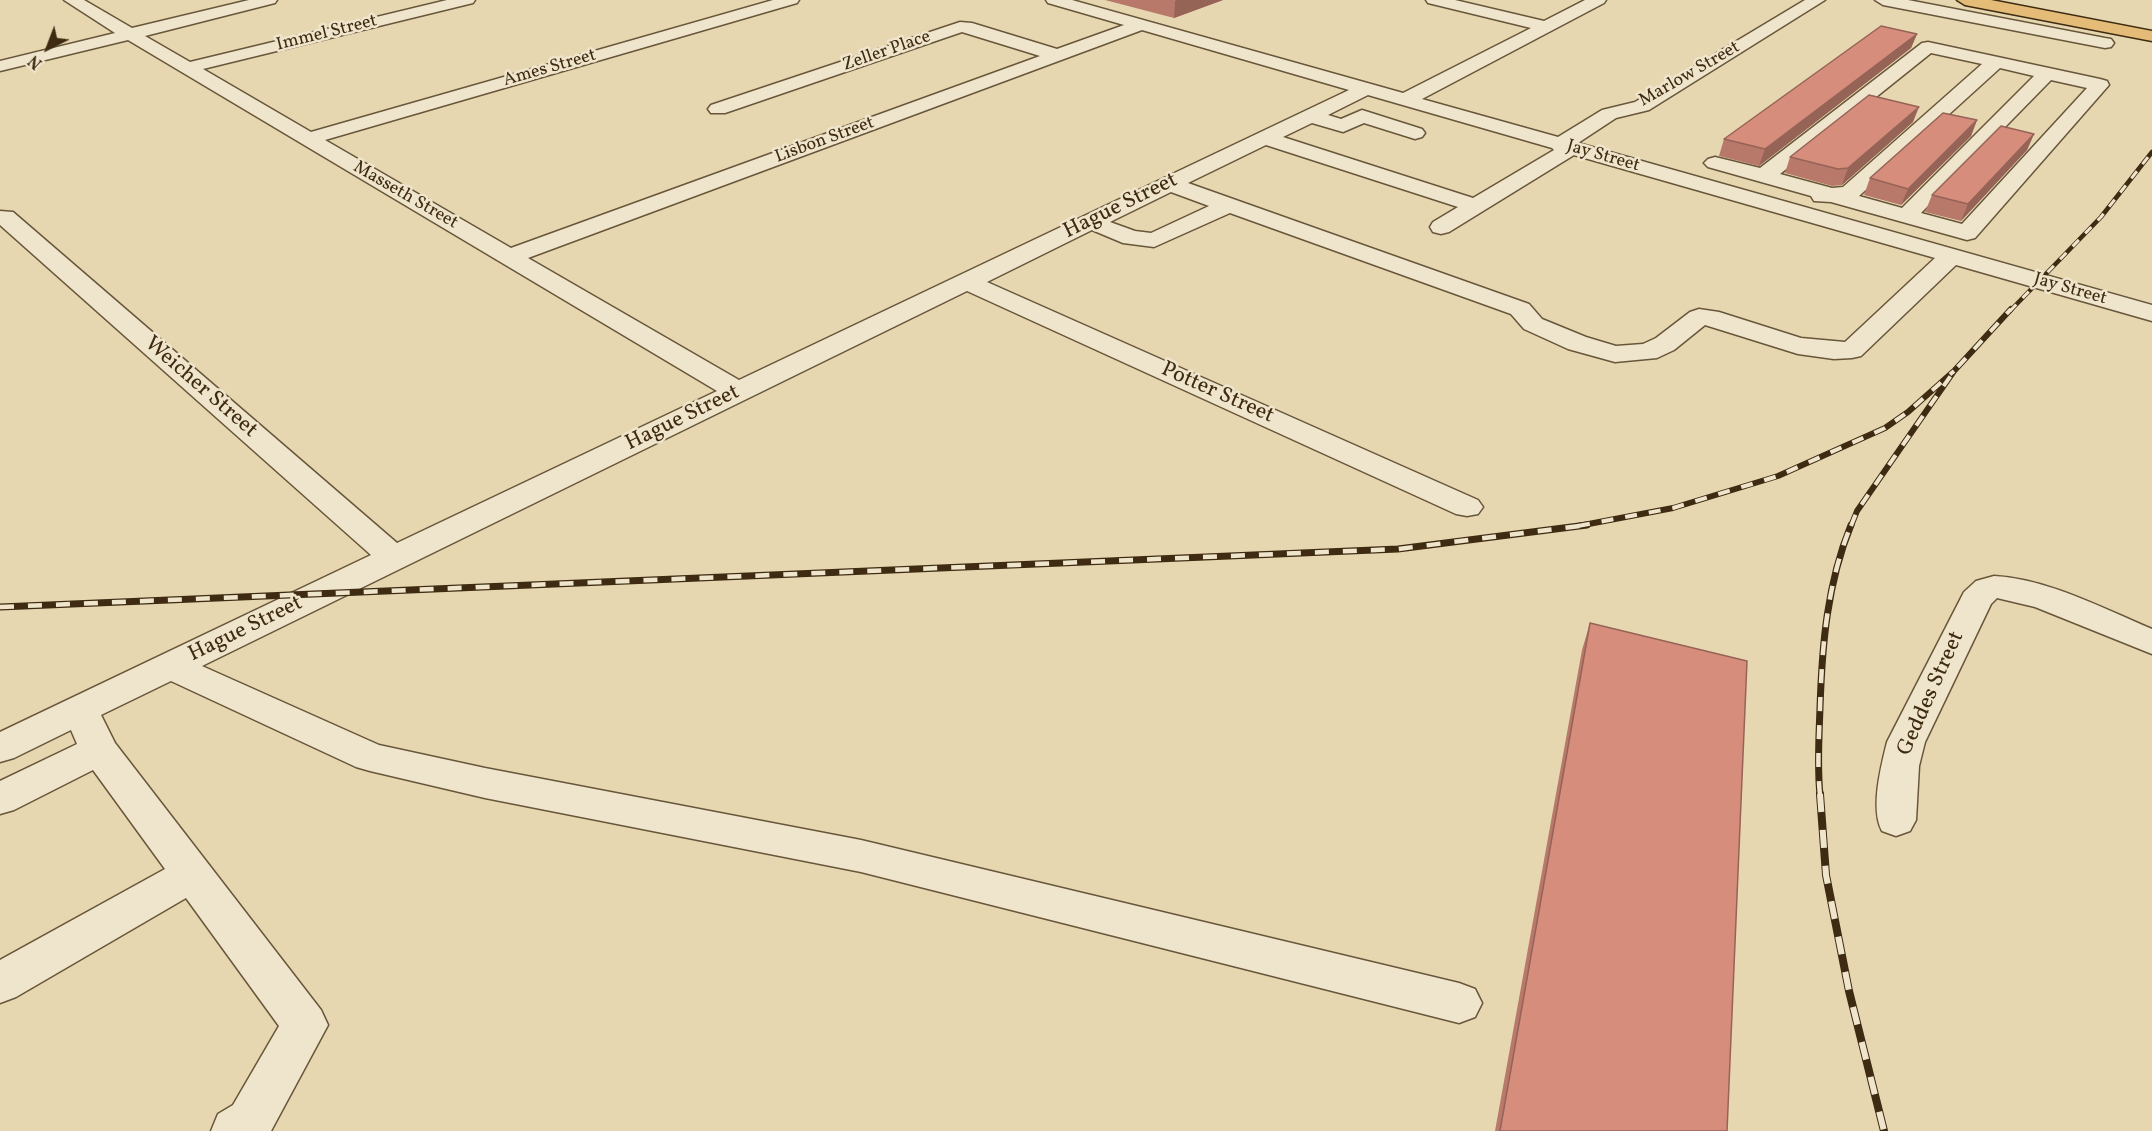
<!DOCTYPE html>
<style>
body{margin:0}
#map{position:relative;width:2152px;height:1131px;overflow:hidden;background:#e7d7b0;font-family:Vollkorn,serif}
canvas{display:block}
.north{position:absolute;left:18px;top:18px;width:60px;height:60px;-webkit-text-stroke:4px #efe5cc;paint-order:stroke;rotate:222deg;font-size:16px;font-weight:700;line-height:24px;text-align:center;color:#3e2b12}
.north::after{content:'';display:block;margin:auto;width:21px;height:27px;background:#3e2b12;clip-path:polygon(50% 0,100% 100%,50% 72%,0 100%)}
</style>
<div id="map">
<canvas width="2152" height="1131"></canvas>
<div class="north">N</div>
</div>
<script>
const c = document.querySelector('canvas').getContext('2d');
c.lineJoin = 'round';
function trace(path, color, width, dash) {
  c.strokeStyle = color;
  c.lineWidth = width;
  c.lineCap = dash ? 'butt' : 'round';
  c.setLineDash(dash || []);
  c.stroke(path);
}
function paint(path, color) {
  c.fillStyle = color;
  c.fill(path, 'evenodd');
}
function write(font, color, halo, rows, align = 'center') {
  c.font = font + ' Vollkorn,serif';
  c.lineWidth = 5;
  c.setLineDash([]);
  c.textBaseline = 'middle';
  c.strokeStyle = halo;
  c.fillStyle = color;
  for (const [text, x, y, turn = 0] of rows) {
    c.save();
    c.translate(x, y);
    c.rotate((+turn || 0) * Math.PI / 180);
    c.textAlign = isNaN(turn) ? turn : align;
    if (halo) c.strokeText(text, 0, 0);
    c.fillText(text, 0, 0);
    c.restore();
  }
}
const minor = new Path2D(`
 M 64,0 L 84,0 L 132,28 L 249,0 L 277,0 L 275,3 L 145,36 L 190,62 L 447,0 L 475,0 L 473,3 L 203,69 L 311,132 L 773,0 L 799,0 L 797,3 L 325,140 L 511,248 L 1040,56 L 962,32 L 725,113 L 711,113 L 708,109 L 711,105 L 960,22 L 972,23 L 1057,49 L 1124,25 L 1048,3 L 1046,0 L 1072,0 L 1403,93 L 1531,28 L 1428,3 L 1426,0 L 1455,0 L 1544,21 L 1585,0 L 1606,0 L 1604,3 L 1422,99 L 1558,137 L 1602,110 L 1635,102 L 1805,0 L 1825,0 L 1649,110 L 1616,118 L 1578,143 L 2152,305 L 2152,321 L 1956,265 L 1861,356 L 1852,358 L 1834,359 L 1798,354 L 1705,325 L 1674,350 L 1657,358 L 1615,362 L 1568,349 L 1524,329 L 1511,314 L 1230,213 L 1154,247 L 1123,243 L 1092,230 L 987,282 L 1478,500 L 1483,507 L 1478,514 L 1467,516 L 1456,514 L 967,291 L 202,666 L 379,745 L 485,768 L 861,840 L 1459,983 L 1475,989 L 1482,1003 L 1475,1017 L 1459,1023 L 861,872 L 485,798 L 370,771 L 356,767 L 171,681 L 101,715 L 115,743 L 321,1010 L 328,1025 L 271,1131 L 211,1131 L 218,1114 L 233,1105 L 279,1026 L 186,898 L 16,997 L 0,1003 L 0,960 L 165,869 L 93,770 L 14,810 L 0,814 L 0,781 L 77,744 L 71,730 L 14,758 L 0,762 L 0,732 L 371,555 L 0,225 L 0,211 L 13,212 L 397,543 L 717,391 L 128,40 L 0,71 L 0,61 L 115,33 ZM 1142,30 L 1349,90 L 739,380 L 528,258 ZM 1368,95 L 1552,148 L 1554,150 L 1473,198 L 1283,137 L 1312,123 L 1343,132 L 1364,123 L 1415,139 L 1422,137 L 1425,133 L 1422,129 L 1362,110 L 1341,119 L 1328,115 ZM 1266,145 L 1458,207 L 1433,222 L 1430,227 L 1433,232 L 1441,234 L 1449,232 L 1574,155 L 1935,258 L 1845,342 L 1801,338 L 1719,312 L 1699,309 L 1690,312 L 1656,338 L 1643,344 L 1616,346 L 1586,337 L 1542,319 L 1529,304 L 1188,183 ZM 1171,192 L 1209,206 L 1151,233 L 1135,231 L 1110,222 Z
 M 1875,0 L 1908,0 L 2105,38 L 2111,39 L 2114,43 L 2111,47 L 2105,48 L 1883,5 Z
 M 1928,42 L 2100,79 L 2107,81 L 2109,85 L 1975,238 L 1967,240 L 1831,202 L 1814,201 L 1811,196 L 1708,167 L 1704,163 L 1708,159 L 1715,157 L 1760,168 L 1922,43 ZM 1931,53 L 1982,64 L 1843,187 L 1832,188 L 1780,174 ZM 2000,68 L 2034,76 L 1902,208 L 1859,196 ZM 2051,80 L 2087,88 L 1962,224 L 1921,213 Z
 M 1994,576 C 2048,579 2102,608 2152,629 L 2152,654 L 2035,607 L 1997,598 L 1991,604 L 1925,742 L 1919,766 L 1916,820 L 1910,831 L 1896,836 L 1882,831 C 1870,809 1881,766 1887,742 L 1964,592 L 1976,581 Z`);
const highway = new Path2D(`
 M 1957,0 L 1991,0 L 2152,31 L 2152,41 L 1965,5 Z`);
const railFar3 = new Path2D(`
 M 2010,311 L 2101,217 L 2152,152`);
const railFar2 = new Path2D(`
 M 1578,526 L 1673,508 L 1778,476 L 1885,428 L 1908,412 L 1954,371
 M 1851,526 L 1857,511 L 1954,371 L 2011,309`);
const railFar1 = new Path2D(`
 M 0,607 L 1398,549 L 1587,525
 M 1820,795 C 1817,766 1819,737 1820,708 C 1822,645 1827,584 1851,525`);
const rail = new Path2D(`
 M 1820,794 L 1826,875 L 1849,991 L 1884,1131`);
const wall = new Path2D(`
 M 1105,0 L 1223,0 L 1174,18 Z
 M 1917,34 L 1911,48 L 1759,166 L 1719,156 L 1724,139 Z
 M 1977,120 L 1971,136 L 1901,205 L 1864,195 L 1870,178 Z
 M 1913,122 L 1842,185 L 1832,186 L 1785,173 L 1790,157 Z
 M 2034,134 L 2027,150 L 1961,221 L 1925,212 L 1932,195 Z
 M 1590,623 L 1727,1131 L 1495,1131 L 1582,650 Z`);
const shadedWall = new Path2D(`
 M 1177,0 L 1223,0 L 1174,18 L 1175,1 Z
 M 1917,34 L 1911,48 L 1759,166 L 1765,149 Z
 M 1919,107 L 1913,122 L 1842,185 L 1848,168 Z
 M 1977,120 L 1971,136 L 1901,205 L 1908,189 Z
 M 2034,134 L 2027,150 L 1961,221 L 1968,204 Z`);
const building = new Path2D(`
 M 1881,26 L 1917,34 L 1765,149 L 1724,139 Z
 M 1869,95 L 1919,107 L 1848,168 L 1838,169 L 1790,157 Z
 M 1943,113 L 1977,120 L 1908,189 L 1870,178 Z
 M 2001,126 L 2034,134 L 1968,204 L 1932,195 Z
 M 1590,623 L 1747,661 L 1727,1131 L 1500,1131 Z`);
const farStreetnames = [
 ["Immel Street",327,34,-14],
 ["Zeller Place",887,52,-19],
 ["Ames Street",550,69,-16],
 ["Marlow Street",1690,75,-30],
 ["Lisbon Street",825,141,-20],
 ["Jay Street",1603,157,16],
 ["Masseth Street",405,196,30],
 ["Jay Street",2070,290,16]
];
const streetNames = [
 ["Hague Street",1121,207,-26],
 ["Weicher Street",200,388,41],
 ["Potter Street",1217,394,24],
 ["Hague Street",683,419,-26],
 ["Hague Street",246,630,-26],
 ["Geddes Street",1932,694,-66]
];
trace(minor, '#68563a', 3);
trace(highway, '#3e2b12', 3);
paint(minor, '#efe5cc');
paint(highway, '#e4bc78');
trace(railFar3, '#3e2b12', 4.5);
trace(railFar2, '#3e2b12', 6);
trace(railFar1, '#3e2b12', 7);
trace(rail, '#3e2b12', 8);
trace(railFar3, '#efe5cc', 3, [9]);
trace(railFar2, '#efe5cc', 4, [12]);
trace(railFar1, '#efe5cc', 4.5, [14]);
trace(rail, '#efe5cc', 6, [18]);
paint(wall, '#b8796b');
paint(shadedWall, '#966357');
paint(building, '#d68d7c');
trace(building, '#966357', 1.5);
write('18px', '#3e2b12', '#efe5cc', farStreetnames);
write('22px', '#3e2b12', '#efe5cc', streetNames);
</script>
